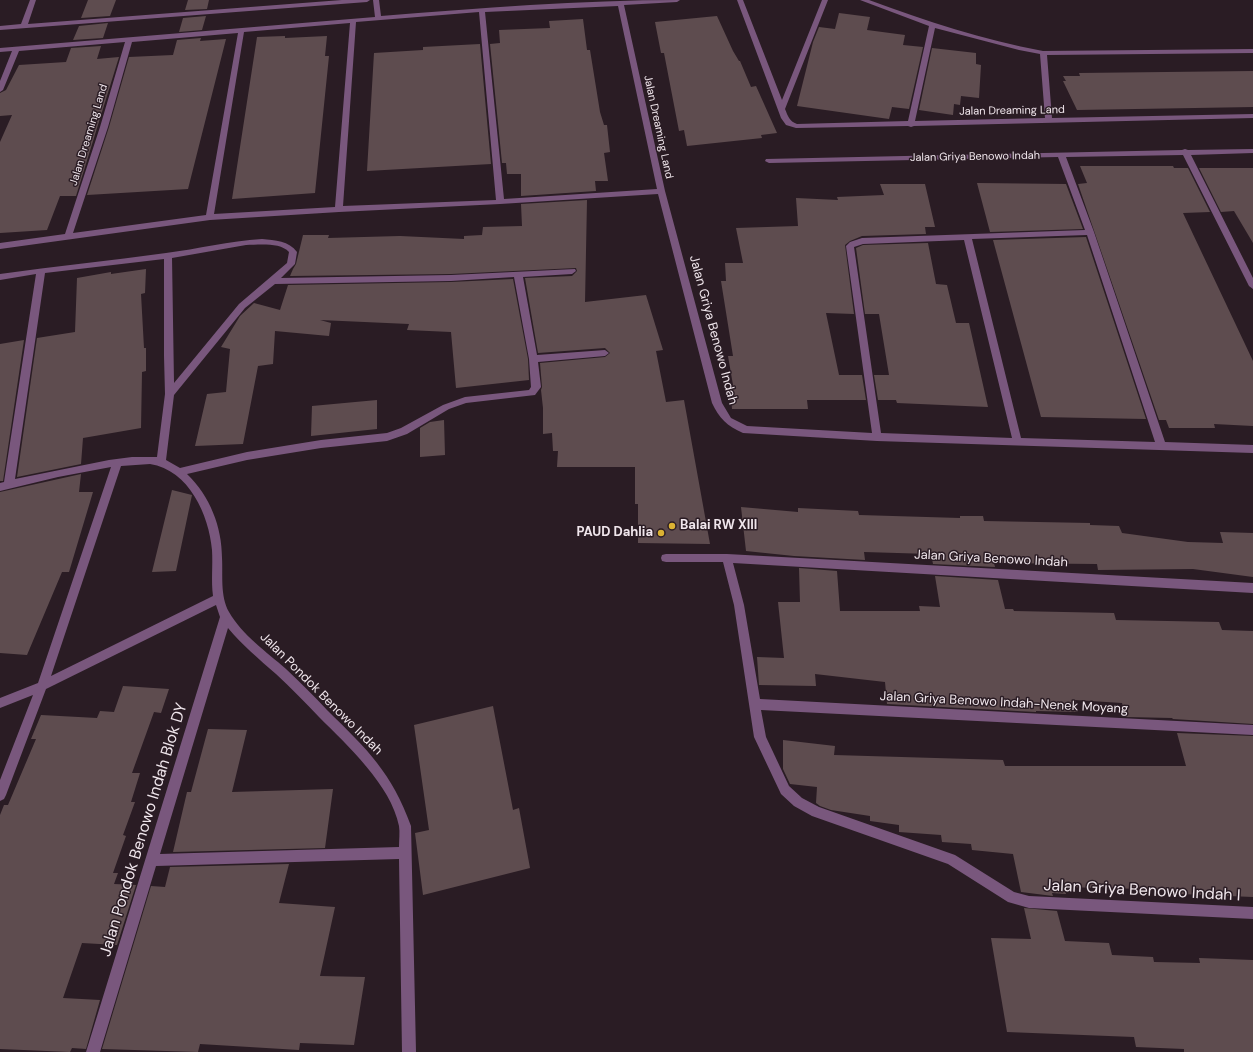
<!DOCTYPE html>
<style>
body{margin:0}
canvas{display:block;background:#2a1c24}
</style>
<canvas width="1253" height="1052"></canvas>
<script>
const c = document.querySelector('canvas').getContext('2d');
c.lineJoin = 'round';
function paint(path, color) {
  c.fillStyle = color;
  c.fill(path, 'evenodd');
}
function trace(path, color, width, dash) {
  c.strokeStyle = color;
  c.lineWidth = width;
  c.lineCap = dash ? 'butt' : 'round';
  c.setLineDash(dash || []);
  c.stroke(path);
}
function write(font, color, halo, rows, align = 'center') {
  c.font = font + ' "DM Sans",sans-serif';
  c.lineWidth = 3;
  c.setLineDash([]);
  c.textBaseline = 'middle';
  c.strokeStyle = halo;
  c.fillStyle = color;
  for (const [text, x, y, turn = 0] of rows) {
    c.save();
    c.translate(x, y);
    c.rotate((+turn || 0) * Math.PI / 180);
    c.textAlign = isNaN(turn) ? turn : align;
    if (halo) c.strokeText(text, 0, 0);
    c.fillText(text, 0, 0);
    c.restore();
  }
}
const building = new Path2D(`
 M 88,0 L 116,0 L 110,16 L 81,18 Z
 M 188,0 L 209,0 L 207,9 L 185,10 Z
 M 839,13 L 870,17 L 867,30 L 905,35 L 903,45 L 923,47 L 909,109 L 892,107 L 889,119 L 797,106 L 813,42 L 819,27 L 835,29 Z
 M 206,16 L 202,30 L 179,32 L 183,18 Z
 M 717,16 L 733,51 L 739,61 L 740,61 L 751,87 L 756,86 L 777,133 L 761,135 L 762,138 L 687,146 L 684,130 L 679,131 L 664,53 L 661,53 L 655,22 Z
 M 583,19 L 587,50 L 590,50 L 600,112 L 604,125 L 607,125 L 610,152 L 604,153 L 608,181 L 595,181 L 596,191 L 521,196 L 521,174 L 507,174 L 506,163 L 502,163 L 490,44 L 500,43 L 499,30 L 550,28 L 549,21 Z
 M 108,23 L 103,38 L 73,40 L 79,26 Z
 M 285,36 L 285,38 L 327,36 L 325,56 L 329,56 L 315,193 L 232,199 L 257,37 Z
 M 201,38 L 200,41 L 226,39 L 188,189 L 87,195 L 109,127 L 129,57 L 173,55 L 177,40 Z
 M 480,44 L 491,164 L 367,171 L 374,53 L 423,50 L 423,47 Z
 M 101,46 L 97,59 L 119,57 L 76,196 L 60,196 L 47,230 L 0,233 L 0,142 L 12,115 L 0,116 L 0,93 L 6,90 L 19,65 L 66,62 L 71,48 Z
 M 932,48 L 976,53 L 976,64 L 981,65 L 979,98 L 961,96 L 960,105 L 954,104 L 953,115 L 919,110 Z
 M 1253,71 L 1253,107 L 1077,110 L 1063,81 L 1066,81 L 1063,76 L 1080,76 L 1079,73 Z
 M 1080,166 L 1173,166 L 1174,168 L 1188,168 L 1210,212 L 1183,213 L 1253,361 L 1253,426 L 1214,424 L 1215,428 L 1169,428 L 1166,420 L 1159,420 L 1078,184 L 1087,183 Z
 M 1199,168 L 1253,168 L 1253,243 L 1234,211 L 1221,212 Z
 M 977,183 L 1066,184 L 1083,229 L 990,232 Z
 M 880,184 L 925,184 L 935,227 L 925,227 L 926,234 L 862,236 L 850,241 L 845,245 L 854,314 L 826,313 L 839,375 L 862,375 L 866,400 L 807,400 L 808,409 L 732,409 L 730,385 L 733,385 L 728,356 L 733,356 L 721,281 L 726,281 L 725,263 L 743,263 L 736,228 L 798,226 L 796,198 L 838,200 L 837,197 L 884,195 Z
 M 587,200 L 585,302 L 646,295 L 663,350 L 656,351 L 666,402 L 684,400 L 710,544 L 638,543 L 638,504 L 635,504 L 635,467 L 557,467 L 558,451 L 553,451 L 552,433 L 543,434 L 543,408 L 541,390 L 542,387 L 540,363 L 605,357 L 610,353 L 605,348 L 538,353 L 525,278 L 572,276 L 577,271 L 576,268 L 451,274 L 290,276 L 293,269 L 296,264 L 303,235 L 329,235 L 328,238 L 400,236 L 464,239 L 464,236 L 482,235 L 483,227 L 522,226 L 521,204 Z
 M 1086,237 L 1146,419 L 1041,417 L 993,240 Z
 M 928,243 L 936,284 L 947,285 L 956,323 L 969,323 L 988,407 L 897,403 L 896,400 L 878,400 L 874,375 L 889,375 L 879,314 L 865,314 L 856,248 L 863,245 Z
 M 146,269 L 145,293 L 141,294 L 144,348 L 146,348 L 146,371 L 142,372 L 141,428 L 83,438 L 81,464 L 17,477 L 37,338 L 75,332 L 77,278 L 111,272 L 111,274 Z
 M 513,279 L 528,359 L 529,380 L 456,388 L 451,332 L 407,330 L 409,324 L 320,320 L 331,323 L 329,336 L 275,331 L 273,364 L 258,366 L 243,444 L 195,446 L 207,394 L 226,392 L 230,349 L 221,347 L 240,316 L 254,303 L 280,310 L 288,285 L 451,282 Z
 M 24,340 L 3,481 L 0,481 L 0,344 Z
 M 377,400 L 377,429 L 311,436 L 312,406 Z
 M 444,420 L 445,455 L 420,457 L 420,428 L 430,422 Z
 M 81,474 L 79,492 L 93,492 L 69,572 L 62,572 L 27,655 L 0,653 L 0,492 Z
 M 172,490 L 192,495 L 176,571 L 152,572 Z
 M 741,507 L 798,512 L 798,508 L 858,511 L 859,515 L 960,518 L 960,516 L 983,516 L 984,521 L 1090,523 L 1090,525 L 1119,526 L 1122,533 L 1188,542 L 1223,543 L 1220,532 L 1253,533 L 1253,577 L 1193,569 L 1098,570 L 1097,564 L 994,563 L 995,567 L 933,564 L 931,554 L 864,552 L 865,560 L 794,556 L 746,551 Z
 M 799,568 L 837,571 L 840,611 L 920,611 L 919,606 L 940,607 L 935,576 L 998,580 L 1005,609 L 1013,609 L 1014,611 L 1114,613 L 1116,620 L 1219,622 L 1222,630 L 1253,631 L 1253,724 L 1173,719 L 1172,718 L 1126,717 L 1122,703 L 1075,700 L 1078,712 L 1036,711 L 1036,712 L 887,704 L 885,682 L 815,674 L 816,686 L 759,685 L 757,657 L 784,658 L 778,602 L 800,602 Z
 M 123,686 L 169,689 L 161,713 L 154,712 L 132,773 L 140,773 L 131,802 L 135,802 L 123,835 L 126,836 L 113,873 L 118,873 L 114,884 L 136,885 L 117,945 L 82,943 L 63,998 L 100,1000 L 86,1049 L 72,1048 L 70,1052 L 0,1049 L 0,815 L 4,805 L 8,805 L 36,739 L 31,739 L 41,715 L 97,718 L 100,711 L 114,712 Z
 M 493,706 L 513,810 L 519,808 L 530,868 L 423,895 L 415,833 L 429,830 L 414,725 Z
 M 208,729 L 247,730 L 232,792 L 333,789 L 325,848 L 173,852 L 187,792 L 191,792 Z
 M 1177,733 L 1253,736 L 1253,897 L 1181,894 L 1180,890 L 1064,887 L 1066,894 L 1052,893 L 1053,896 L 1021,892 L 1013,854 L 972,850 L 971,844 L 942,842 L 941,835 L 899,832 L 899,825 L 870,821 L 870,816 L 831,810 L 820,806 L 816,803 L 817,787 L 790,784 L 783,769 L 783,740 L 835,746 L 834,755 L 1003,760 L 1005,766 L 1186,766 Z
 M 289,864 L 279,903 L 335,907 L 320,976 L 365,977 L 354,1045 L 300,1043 L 299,1050 L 200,1044 L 198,1052 L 102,1049 L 151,886 L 165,887 L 170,867 Z
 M 1024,908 L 1057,911 L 1065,941 L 1109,943 L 1112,955 L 1153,957 L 1154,962 L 1200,963 L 1199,958 L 1253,960 L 1253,1052 L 1184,1052 L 1184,1049 L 1136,1047 L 1134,1037 L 1007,1032 L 991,938 L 1031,939 Z`);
const minor = new Path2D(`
 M 30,0 L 36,0 L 28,24 L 342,0 L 370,0 L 367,2 L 0,30 L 0,26 L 21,24 Z
 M 373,0 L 379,0 L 381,16 C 480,8 580,0 680,0 L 677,2 L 624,5 L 665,191 L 722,403 L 731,418 L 747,426 L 872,433 L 846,246 L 850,242 L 862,238 L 1085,230 L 1058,157 L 769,163 L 765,161 L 766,159 L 1182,150 L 1185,149 L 1188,150 L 1253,149 L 1253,153 L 1191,155 L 1253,278 L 1253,289 L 1249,286 L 1183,155 L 1066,157 L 1094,232 L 1165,442 L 1253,445 L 1253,453 L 877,441 L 743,433 C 727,426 719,418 712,403 L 658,194 L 500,204 L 339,212 L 210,220 L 0,249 L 0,243 L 65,234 L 100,127 L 125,42 L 19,51 L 3,90 L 0,92 L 0,81 L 12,51 L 0,52 L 0,48 L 375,17 ZM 618,6 L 657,189 L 504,199 L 485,12 ZM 479,12 L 496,200 L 343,206 L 356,22 ZM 350,23 L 335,207 L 214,214 L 244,32 ZM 238,33 L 206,215 L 73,233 L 108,127 L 132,42 ZM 1087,235 L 1155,442 L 1021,438 L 972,239 ZM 964,240 L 1012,438 L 881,433 L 854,247 L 863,244 Z
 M 737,0 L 743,0 L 782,100 L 822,0 L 828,0 L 785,109 C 788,116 789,121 797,124 L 908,121 L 929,26 L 860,0 L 869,0 C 926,21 983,40 1043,51 L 1253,49 L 1253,53 L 1047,55 L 1052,118 L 1253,114 L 1253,118 L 914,126 L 911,127 L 908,126 L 796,128 L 786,125 L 781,118 ZM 935,28 L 1019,50 L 1040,54 L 1045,118 L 915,121 Z
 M 262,239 C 275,240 289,241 297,252 L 295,264 L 281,278 L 451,275 L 575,269 L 576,271 L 572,274 L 523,277 L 537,355 L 605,350 L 609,353 L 605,356 L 538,362 L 541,387 L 535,395 L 466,403 L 449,409 L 407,434 L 387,441 L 321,448 L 247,460 L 187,474 C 210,496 222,527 222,558 C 223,575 220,596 229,612 C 242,635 267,652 286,669 C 300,682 314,696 327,710 C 367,749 392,773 411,826 L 416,1052 L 402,1052 L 399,859 L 156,866 L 100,1052 L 86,1052 L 220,617 L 216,605 L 46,689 L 6,795 L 4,799 L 0,801 L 0,780 L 33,695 L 0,708 L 0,698 L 38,683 L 111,467 L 58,477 L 0,491 L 0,483 L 4,482 L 36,274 L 0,280 L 0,274 C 55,266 110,261 166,253 C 198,249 229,241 262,239 ZM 246,245 C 258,245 280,242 289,252 L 287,263 L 239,304 L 174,383 L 172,258 ZM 164,259 L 164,356 L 165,394 L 157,457 L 132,457 L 109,460 L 15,479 L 45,273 ZM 514,277 L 529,359 L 531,387 L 529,390 L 465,397 L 443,405 L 401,428 L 387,433 L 321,440 L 247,452 L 180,468 L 166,460 L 174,395 L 245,308 L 275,284 L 451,281 ZM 150,464 C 189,470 209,515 212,550 C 213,565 211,581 213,596 L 51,676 L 121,466 ZM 228,628 C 242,645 259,659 276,674 C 291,688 305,702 319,717 C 347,745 391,785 399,826 C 400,832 399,840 399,847 L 160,854 Z
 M 666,554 L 727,554 L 1253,583 L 1253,593 L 733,563 L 744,605 L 760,699 L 1253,725 L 1253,735 L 761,710 L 766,737 L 789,786 L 802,798 L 819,807 L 955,855 L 1014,892 L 1029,896 L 1253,907 L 1253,919 L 1029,908 L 1008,902 L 948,864 L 812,816 L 794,806 L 781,794 L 754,737 L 734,605 L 723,562 L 666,562 L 662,561 L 661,558 L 662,555 Z`);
const markers = [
 [672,526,4,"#dbb233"],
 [661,533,4,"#dbb233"]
];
const farStreetnames = [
 ["Jalan Dreaming Land",1012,111,-1],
 ["Jalan Dreaming Land",658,127,78],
 ["Jalan Dreaming Land",89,135,-73],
 ["Jalan Griya Benowo Indah",975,157,-1]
];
const streetNames = [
 ["Jalan Griya Benowo Indah",713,330,75],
 ["Jalan Griya Benowo Indah",991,559,3],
 ["Jalan Pondok Benowo Indah",321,694,45],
 ["Jalan Griya Benowo Indah-Nenek Moyang",1004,703,3]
];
const poiNames = [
 ["Balai RW XIII",680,526],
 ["PAUD Dahlia",653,533,"right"]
];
const nearStreetnames = [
 ["Jalan Pondok Benowo Indah Blok DY",144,830,-73],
 ["Jalan Griya Benowo Indah I",1142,891,3]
];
paint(building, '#5e4c4f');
paint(minor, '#79577d');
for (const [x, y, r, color] of markers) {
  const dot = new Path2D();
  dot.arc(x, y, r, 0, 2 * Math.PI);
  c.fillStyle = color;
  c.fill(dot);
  trace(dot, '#2a1c24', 1.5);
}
write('11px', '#f0e6ec', '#2a1c24', farStreetnames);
write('13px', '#f0e6ec', '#2a1c24', streetNames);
write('bold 13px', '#f0e6ec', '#2a1c24', poiNames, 'left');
write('16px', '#f0e6ec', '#2a1c24', nearStreetnames);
</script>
